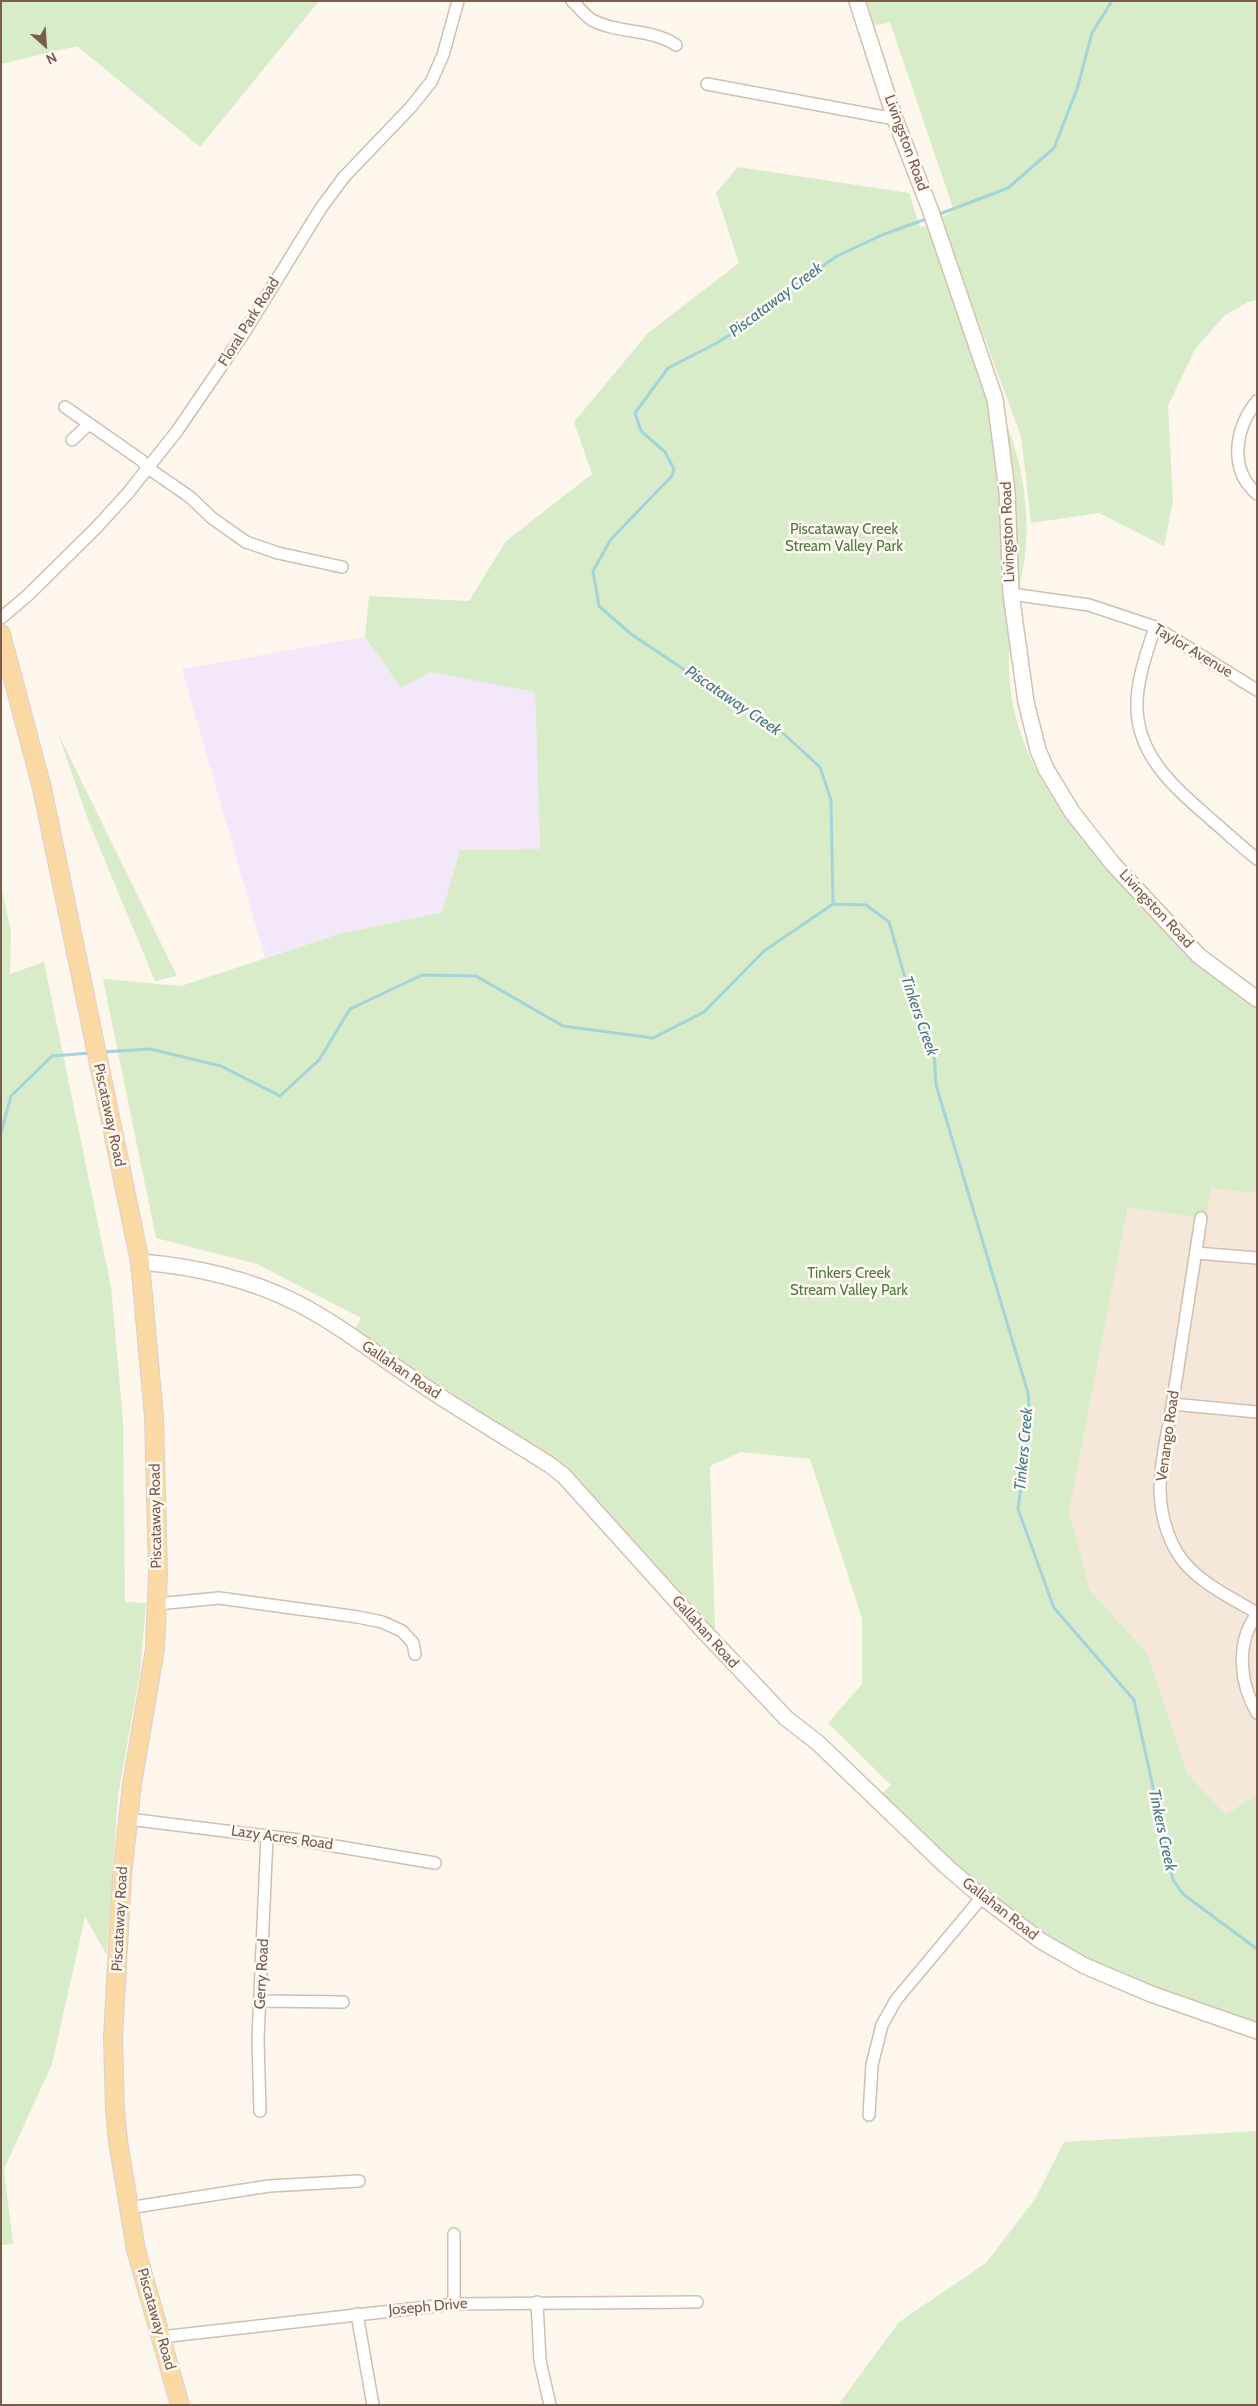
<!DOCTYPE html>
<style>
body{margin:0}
#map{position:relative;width:1258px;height:2406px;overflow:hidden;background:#fdf6ec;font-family:Cabin,sans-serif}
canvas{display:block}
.frame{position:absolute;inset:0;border:2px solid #7a5c4d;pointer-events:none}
.north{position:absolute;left:20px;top:20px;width:50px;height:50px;-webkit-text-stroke:4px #fffaf3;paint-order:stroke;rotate:154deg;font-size:14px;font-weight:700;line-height:20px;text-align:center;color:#7a5c4d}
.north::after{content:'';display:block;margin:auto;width:18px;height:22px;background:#7a5c4d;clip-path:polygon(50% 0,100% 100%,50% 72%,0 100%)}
</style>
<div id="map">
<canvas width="1258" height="2406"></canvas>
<div class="frame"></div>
<div class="north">N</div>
</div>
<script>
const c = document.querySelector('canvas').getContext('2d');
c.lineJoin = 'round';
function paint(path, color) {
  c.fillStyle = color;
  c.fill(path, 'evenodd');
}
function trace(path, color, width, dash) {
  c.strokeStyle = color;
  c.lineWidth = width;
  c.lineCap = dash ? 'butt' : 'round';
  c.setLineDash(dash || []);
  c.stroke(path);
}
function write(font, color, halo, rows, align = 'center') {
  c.font = font + ' Cabin,sans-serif';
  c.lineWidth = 5;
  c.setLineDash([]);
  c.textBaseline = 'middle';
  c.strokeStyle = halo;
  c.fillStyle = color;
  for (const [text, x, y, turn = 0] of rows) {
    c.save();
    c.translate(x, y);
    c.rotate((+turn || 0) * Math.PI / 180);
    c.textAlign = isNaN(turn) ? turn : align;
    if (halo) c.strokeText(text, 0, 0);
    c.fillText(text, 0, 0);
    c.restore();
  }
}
const residential = new Path2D(`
 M 1257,1181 L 1257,1810 L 1227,1816 L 1187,1773 L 1147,1653 L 1090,1590 L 1069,1512 L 1133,1182 Z`);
const education = new Path2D(`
 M 365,637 L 401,688 L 431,672 L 535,691 L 540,849 L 460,850 L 442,912 L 339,934 L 265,958 L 182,669 Z`);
const green = new Path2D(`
 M 1,1 L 319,1 L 200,147 L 77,46 L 1,64 Z
 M 867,1 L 1257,1 L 1257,300 L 1248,302 L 1225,315 L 1195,349 L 1168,406 L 1173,501 L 1164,546 L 1099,513 L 1031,523 L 1021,436 L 940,218 L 954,211 L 890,22 L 874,26 Z
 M 738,167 L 909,193 L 920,227 L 926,226 L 927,229 L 933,228 L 1012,439 C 1025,479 1030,521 1024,563 C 1019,595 1009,627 1009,660 C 1007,735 1048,799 1096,853 L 1257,1003 L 1257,1191 L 1255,1193 L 1211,1188 L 1206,1219 L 1128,1207 L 1069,1512 L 1090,1590 L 1147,1653 L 1187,1773 L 1226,1815 L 1257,1794 L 1257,2029 L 1080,1959 L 1026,1928 L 878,1797 L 891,1785 L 828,1723 L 862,1684 L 862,1618 L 810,1459 L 741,1452 L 710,1466 L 715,1629 L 712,1633 L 544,1453 L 354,1330 L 361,1318 L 257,1264 L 156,1238 L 103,979 L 181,986 L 339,934 L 442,912 L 460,850 L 540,849 L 535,692 L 431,672 L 401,688 L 365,637 L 369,596 L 469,601 L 506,541 L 592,474 L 574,422 L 648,333 L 739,263 L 716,193 Z
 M 58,733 L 177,976 L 155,981 L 88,820 Z
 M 1,884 L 11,932 L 10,974 L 44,962 L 111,1287 L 123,1420 L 125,1602 L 146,1603 L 140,1672 L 118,1796 L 107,1955 L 85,1917 L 52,2064 L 4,2169 L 13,2244 L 1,2245 Z
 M 1257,2131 L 1257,2405 L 838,2405 L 899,2322 L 986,2263 L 1035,2199 L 1064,2142 Z`);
const stream = new Path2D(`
 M 937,215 L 1008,188 L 1054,148 L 1077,89 L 1092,33 L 1112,1
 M 833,904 L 831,800 L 820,767 L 773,724 L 722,695 L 631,634 L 599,606 L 593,571 L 611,539 L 672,476 L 674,469 L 665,452 L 641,431 L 635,413 L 668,368 L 715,344 L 762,315 L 789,290 L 837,256 L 882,235 L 929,218
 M 833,904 L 866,905 L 889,922 L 910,995 L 934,1051 L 936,1085 L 1028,1393 L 1030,1418 L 1018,1509 L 1054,1608 L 1134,1700 L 1173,1880 L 1183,1894 L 1257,1949
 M 102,1052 L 150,1049 L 221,1066 L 280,1096 L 319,1060 L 350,1009 L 422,975 L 476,976 L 563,1026 L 653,1038 L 704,1012 L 764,951 L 833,904
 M 1,1133 L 11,1096 L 52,1056 L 91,1053`);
const street = new Path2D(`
 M 572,1 C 579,7 584,15 592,20 C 618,34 651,28 676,45
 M 707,84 L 895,119
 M 1257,401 C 1235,428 1228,469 1257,494
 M 65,407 L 141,460 L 148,468 L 190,497 L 212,518 L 246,542 L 278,553 L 342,567
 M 72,440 L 89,424
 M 1011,594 L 1089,605 L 1155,627 L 1257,690
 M 1,618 L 27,596 L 96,528 L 128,493 L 177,431 L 242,336 L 321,208 L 344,177 L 411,107 L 431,82 L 443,55 L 458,1
 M 1155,627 C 1147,652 1136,681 1137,708 C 1138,759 1179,791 1214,822 C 1228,834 1242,847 1257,859
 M 1201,1218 C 1192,1280 1182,1343 1172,1406 C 1168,1431 1159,1467 1160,1492 C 1161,1513 1167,1536 1178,1554 C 1195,1581 1230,1597 1257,1613
 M 1196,1253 L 1257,1258
 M 1172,1404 L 1257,1412
 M 157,1604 L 219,1598 L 358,1617 L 382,1622 L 402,1631 L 413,1643 L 415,1654
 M 1257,1614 C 1235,1643 1240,1684 1257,1713
 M 128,1819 L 299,1840 L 435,1863
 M 261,2001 L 343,2002
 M 260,2111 L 258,2039 L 267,1836
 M 869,2115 L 872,2065 L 882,2025 L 896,2000 L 982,1897
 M 128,2208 L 269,2186 L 359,2181
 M 537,2302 L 540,2361 L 550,2405
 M 454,2304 L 454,2234
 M 357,2314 L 373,2405
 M 161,2337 L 454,2304 L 697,2302`);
const secondary = new Path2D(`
 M 857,1 L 895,119 L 930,209 L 995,399 L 1007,491 L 1011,594 L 1026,702 L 1038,750 L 1046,769 L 1072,812 L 1113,864 L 1199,956 L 1257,999
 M 140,1262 C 193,1266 250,1279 297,1303 C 340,1325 378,1356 418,1382 C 461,1411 506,1437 550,1465 L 564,1476 L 699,1626 L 786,1718 L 818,1743 L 947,1867 L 982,1897 L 1041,1941 L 1085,1966 L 1151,1994 L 1257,2031`);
const primary = new Path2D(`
 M 1,634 L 42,788 L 140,1262 L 154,1417 L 158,1573 L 155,1649 L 132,1784 L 122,1876 L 113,2037 L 115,2110 L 118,2141 L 136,2250 L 180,2405`);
const streetNames = [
 ["Livingston Road",906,143,70],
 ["Floral Park Road",249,322,-58],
 ["Livingston Road",1008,532,-92],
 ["Taylor Avenue",1193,651,31],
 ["Livingston Road",1156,909,47],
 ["Piscataway Road",109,1115,78],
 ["Gallahan Road",401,1370,34],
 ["Venango Road",1168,1436,-82],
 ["Piscataway Road",156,1516,-91],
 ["Gallahan Road",705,1632,48],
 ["Lazy Acres Road",282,1838,8],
 ["Gallahan Road",1000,1909,38],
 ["Piscataway Road",120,1919,-87],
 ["Gerry Road",262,1974,-87],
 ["Joseph Drive",428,2307,-5],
 ["Piscataway Road",156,2319,74]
];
const parkNames = [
 ["Piscataway Creek",844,530],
 ["Stream Valley Park",844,547],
 ["Tinkers Creek",849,1274],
 ["Stream Valley Park",849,1291]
];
const waterNames = [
 ["Piscataway Creek",776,300,-37],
 ["Piscataway Creek",733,701,34],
 ["Tinkers Creek",919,1016,71],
 ["Tinkers Creek",1024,1449,-85],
 ["Tinkers Creek",1162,1830,78]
];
paint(residential, '#f5e8da');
paint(education, '#f3e8fa');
paint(green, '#d8ecc9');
trace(stream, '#a5d3da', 3);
trace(street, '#d1beb0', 14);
trace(secondary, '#d6c0b0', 18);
trace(primary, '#dad1cd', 20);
trace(street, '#fff', 11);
trace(secondary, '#fff', 15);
trace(primary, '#fbd9a5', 18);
write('15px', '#7a5c4d', '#fffaf3', streetNames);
write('15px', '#537a41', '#fffaf3', parkNames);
write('italic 16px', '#437c86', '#fffaf3', waterNames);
</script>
